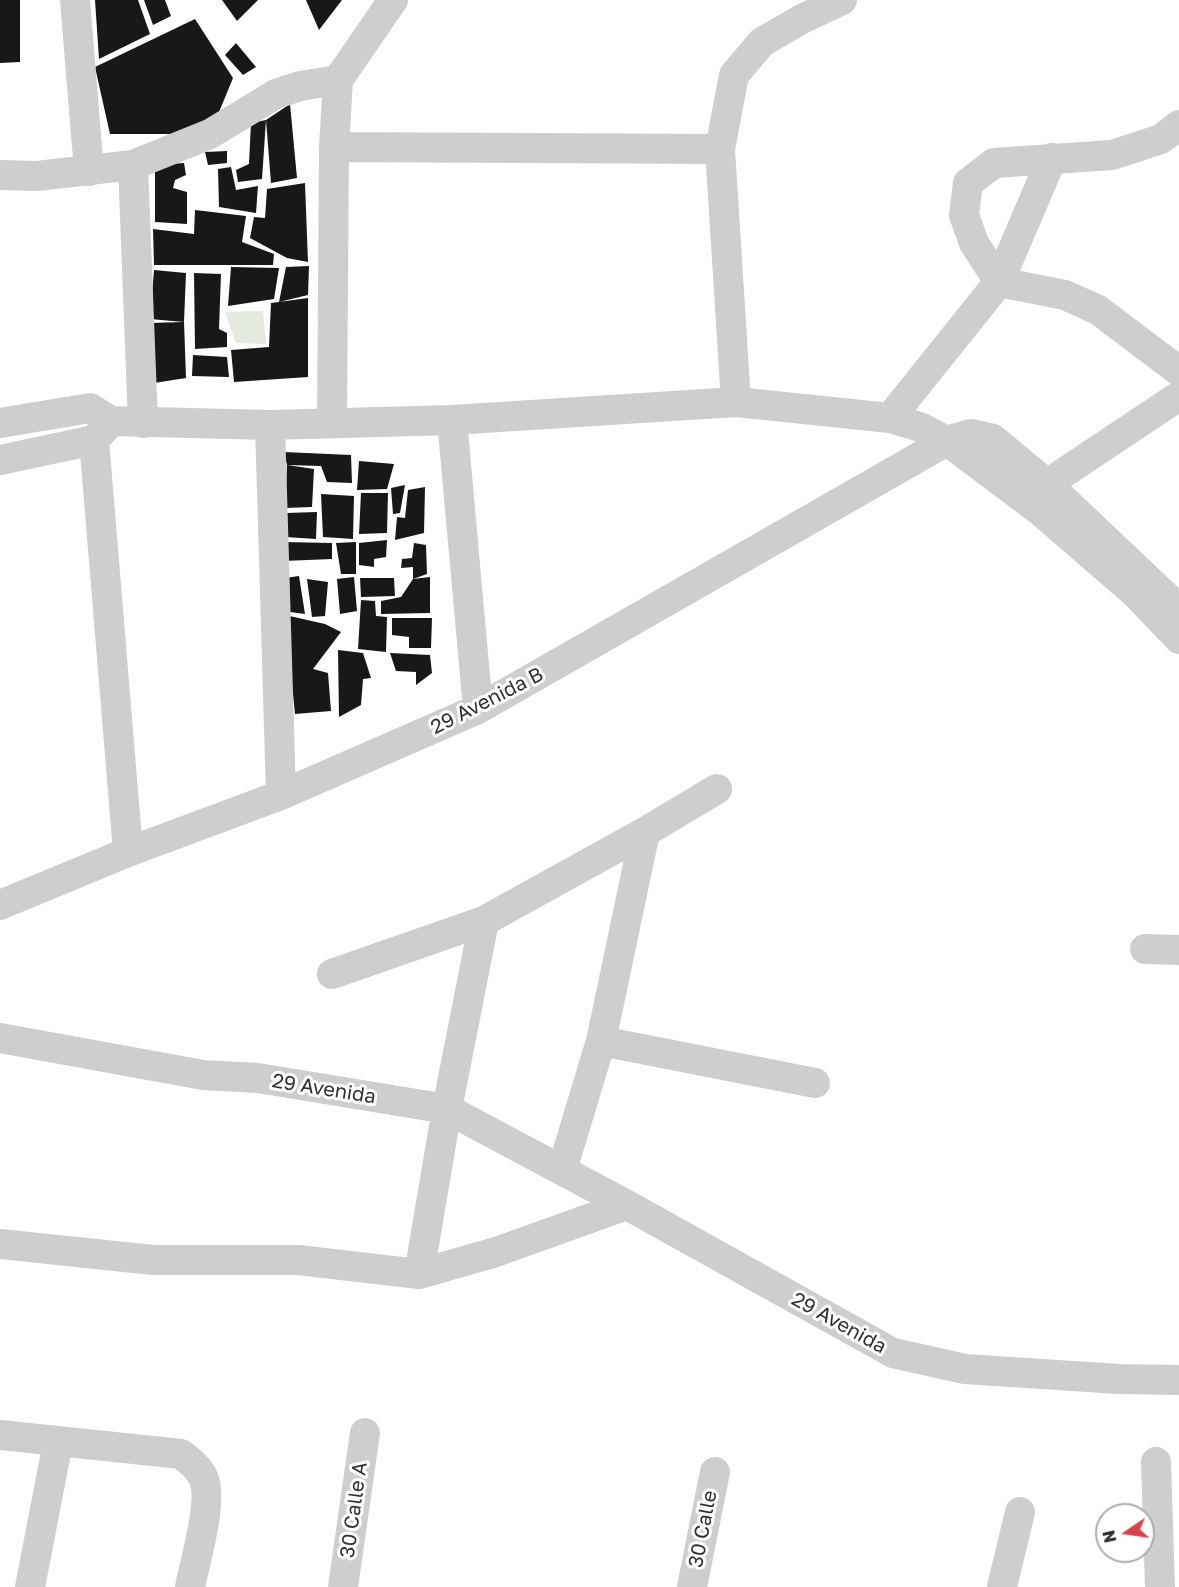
<!DOCTYPE html>
<style>
body{margin:0}
#map{position:relative;width:1179px;height:1587px;overflow:hidden;background:#fff;font-family:"Golos Text",sans-serif}
canvas{display:block}
.north{position:absolute;left:1095px;top:1503px;width:60px;height:60px;box-sizing:border-box;background:#fff;border:2px solid #adadad;border-radius:50%;rotate:257deg;font-size:16px;font-weight:700;line-height:24px;text-align:center;color:#313131}
.north::after{content:'';display:block;margin:auto;width:21px;height:27px;background:#db404c;clip-path:polygon(50% 0,100% 100%,50% 72%,0 100%)}
</style>
<div id="map">
<canvas width="1179" height="1587"></canvas>
<div class="north">N</div>
</div>
<script>
const c = document.querySelector('canvas').getContext('2d');
c.lineJoin = 'round';
function paint(path, color) {
  c.fillStyle = color;
  c.fill(path, 'evenodd');
}
function trace(path, color, width, dash) {
  c.strokeStyle = color;
  c.lineWidth = width;
  c.lineCap = dash ? 'butt' : 'round';
  c.setLineDash(dash || []);
  c.stroke(path);
}
function write(font, color, halo, rows, align = 'center') {
  c.font = font + ' "Golos Text",sans-serif';
  c.lineWidth = 6;
  c.setLineDash([]);
  c.textBaseline = 'middle';
  c.strokeStyle = halo;
  c.fillStyle = color;
  for (const [text, x, y, turn = 0] of rows) {
    c.save();
    c.translate(x, y);
    c.rotate((+turn || 0) * Math.PI / 180);
    c.textAlign = isNaN(turn) ? turn : align;
    if (halo) c.strokeText(text, 0, 0);
    c.fillText(text, 0, 0);
    c.restore();
  }
}
const green = new Path2D(`
 M 263,311 L 266,344 L 236,343 L 225,312 Z`);
const building = new Path2D(`
 M 0,0 L 20,0 L 20,62 L 0,63 Z
 M 95,0 L 138,0 L 150,34 L 99,59 Z
 M 144,0 L 165,0 L 171,16 L 153,25 Z
 M 222,0 L 258,0 L 237,21 Z
 M 306,0 L 342,0 L 319,30 Z
 M 195,19 L 233,78 L 210,134 L 110,134 L 95,67 Z
 M 236,43 L 256,67 L 243,75 L 225,55 Z
 M 290,104 L 297,178 L 271,183 L 266,120 Z
 M 266,120 L 262,179 L 238,182 L 236,170 L 249,164 L 251,123 Z
 M 227,151 L 227,163 L 208,165 L 205,152 Z
 M 184,163 L 186,175 L 175,180 L 173,188 L 187,192 L 187,224 L 155,222 L 155,165 Z
 M 231,167 L 236,190 L 258,186 L 256,213 L 219,207 L 218,169 Z
 M 305,183 L 308,262 L 287,258 L 250,238 L 254,217 L 265,218 L 267,189 Z
 M 195,210 L 246,216 L 242,242 L 274,254 L 273,265 L 154,265 L 153,229 L 194,234 Z
 M 309,266 L 308,295 L 279,302 L 308,298 L 308,377 L 234,382 L 231,350 L 269,347 L 271,303 L 279,302 L 286,267 Z
 M 231,267 L 279,268 L 274,299 L 228,306 Z
 M 154,270 L 186,273 L 184,322 L 186,378 L 154,383 L 149,323 L 184,322 L 150,319 Z
 M 194,273 L 221,274 L 219,329 L 227,333 L 227,347 L 195,349 Z
 M 193,355 L 227,357 L 229,377 L 192,376 Z
 M 284,452 L 351,455 L 352,483 L 327,482 L 321,466 L 287,465 Z
 M 359,461 L 394,464 L 387,489 L 357,490 Z
 M 287,465 L 314,469 L 312,507 L 285,508 Z
 M 405,485 L 400,513 L 393,514 L 391,488 Z
 M 425,487 L 424,533 L 395,540 L 397,517 L 405,518 L 408,490 Z
 M 361,493 L 388,493 L 387,533 L 359,534 Z
 M 321,494 L 354,496 L 353,539 L 323,537 Z
 M 317,512 L 316,539 L 285,537 L 286,513 Z
 M 387,540 L 386,557 L 374,559 L 374,567 L 359,565 L 359,543 Z
 M 283,542 L 332,543 L 332,559 L 283,561 Z
 M 356,542 L 356,574 L 341,574 L 336,543 Z
 M 414,543 L 426,545 L 427,574 L 413,579 L 413,567 L 401,568 L 402,559 L 412,558 Z
 M 299,576 L 305,614 L 283,611 L 285,578 Z
 M 354,577 L 357,611 L 340,614 L 337,579 Z
 M 430,577 L 430,613 L 381,614 L 381,601 L 401,597 L 413,579 Z
 M 360,578 L 394,578 L 395,596 L 361,597 Z
 M 307,579 L 328,582 L 325,616 L 312,617 Z
 M 361,600 L 375,601 L 376,616 L 387,617 L 386,652 L 358,649 Z
 M 285,615 L 325,624 L 341,632 L 313,669 L 328,673 L 331,711 L 295,714 Z
 M 392,618 L 432,618 L 431,648 L 409,648 L 409,637 L 392,635 Z
 M 338,650 L 363,653 L 371,678 L 363,679 L 361,705 L 339,717 Z
 M 390,653 L 430,655 L 432,673 L 416,685 L 416,672 L 396,671 Z`);
const street = new Path2D(`
 M 75,0 L 89,171
 M 1179,125 L 1161,139 L 1112,155 L 994,163 L 968,183 L 964,215 L 974,243 L 999,282 L 1065,295 L 1098,310 L 1179,371
 M 334,147 L 720,149
 M 133,165 L 143,423
 M 0,175 L 37,176 L 133,165 L 210,134 L 276,94 L 300,86 L 338,80
 M 736,402 L 720,149 L 734,75 L 762,42 L 802,19 L 842,0
 M 890,418 L 999,282 L 1052,158
 M 452,420 L 478,709
 M 332,422 L 334,147 L 338,80 L 393,0
 M 0,423 L 90,408 L 111,421 L 270,425 L 452,420 L 736,402 L 890,418 L 920,427 L 947,441 L 1039,510 L 1136,594 L 1179,639
 M 270,425 L 281,795
 M 94,440 L 128,852
 M 0,460 L 94,440 L 107,426
 M 1047,484 L 1179,396
 M 0,905 L 128,852 L 281,795 L 478,709 L 947,441 L 971,434 L 993,439 L 1047,484 L 1179,609
 M 1145,949 L 1179,950
 M 332,974 L 484,921 L 645,832 L 717,789
 M 0,1038 L 203,1075 L 258,1078 L 447,1109 L 627,1205 L 893,1353 L 965,1369 L 1119,1379 L 1179,1380
 M 601,1041 L 815,1083
 M 562,1170 L 601,1041 L 645,832
 M 0,1244 L 153,1260 L 298,1260 L 419,1274 L 496,1252 L 627,1205
 M 419,1274 L 447,1109 L 484,921
 M 0,1435 L 181,1454 C 190,1461 198,1467 203,1477 C 214,1499 195,1561 190,1587
 M 1156,1462 L 1160,1587
 M 30,1587 L 58,1442
 M 343,1587 L 365,1433
 M 692,1587 L 715,1472
 M 1002,1587 L 1020,1512`);
const streetNames = [
 ["29 Avenida B",487,701,-27],
 ["29 Avenida",324,1089,9],
 ["29 Avenida",839,1323,29],
 ["30 Calle A",354,1510,-82],
 ["30 Calle",703,1529,-79]
];
paint(green, '#e4eadd');
paint(building, '#181818');
trace(street, '#cecece', 30);
write('20px', '#313131', '#fff', streetNames);
</script>
